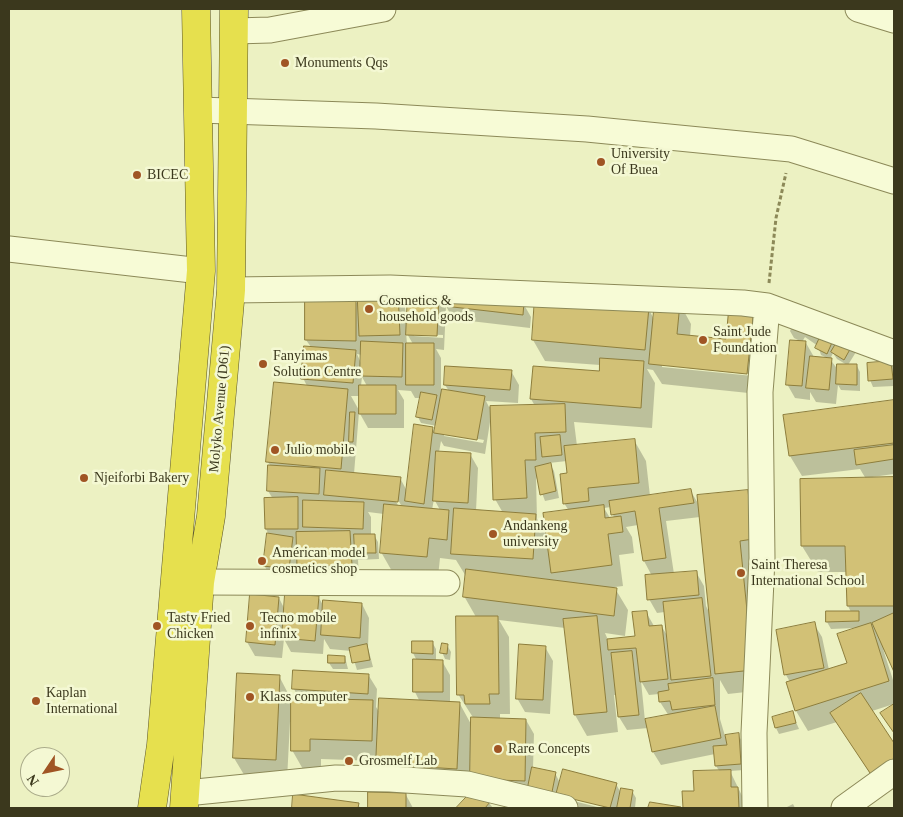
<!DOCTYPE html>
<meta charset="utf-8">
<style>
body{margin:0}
#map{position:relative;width:903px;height:817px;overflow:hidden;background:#ecf1c2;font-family:"Times New Roman",serif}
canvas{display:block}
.frame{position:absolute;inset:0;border:10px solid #3b381d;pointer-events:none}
.north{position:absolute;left:20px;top:747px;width:50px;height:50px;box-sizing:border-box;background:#f4f8d3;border:1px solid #aaab8a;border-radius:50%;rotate:236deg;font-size:14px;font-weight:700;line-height:20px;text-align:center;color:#3b381d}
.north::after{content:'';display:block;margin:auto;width:18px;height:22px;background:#a05524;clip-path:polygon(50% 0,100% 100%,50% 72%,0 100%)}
</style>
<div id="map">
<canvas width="903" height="817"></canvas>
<div class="frame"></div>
<div class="north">N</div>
</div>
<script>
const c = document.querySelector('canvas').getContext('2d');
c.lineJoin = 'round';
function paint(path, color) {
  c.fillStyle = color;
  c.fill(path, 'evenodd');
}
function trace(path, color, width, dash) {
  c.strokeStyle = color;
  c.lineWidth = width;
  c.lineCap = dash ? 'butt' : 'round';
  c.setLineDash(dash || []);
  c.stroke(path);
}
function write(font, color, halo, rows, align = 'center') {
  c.font = font + ' "Times New Roman",serif';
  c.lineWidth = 5;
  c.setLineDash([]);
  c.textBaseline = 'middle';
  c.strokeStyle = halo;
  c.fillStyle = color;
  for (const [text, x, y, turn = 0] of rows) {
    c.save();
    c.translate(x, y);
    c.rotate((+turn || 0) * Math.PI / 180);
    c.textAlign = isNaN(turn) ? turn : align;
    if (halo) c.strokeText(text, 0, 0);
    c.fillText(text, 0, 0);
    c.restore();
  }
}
const shadow = new Path2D(`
 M 397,292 L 405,306 L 406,319 L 438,296 L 445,308 L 447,294 L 523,303 L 531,317 L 530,328 L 453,319 L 446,306 L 444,350 L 436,349 L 441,358 L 441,390 L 449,391 L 445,385 L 511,371 L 519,385 L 518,403 L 486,401 L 489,407 L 535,406 L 531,399 L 600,373 L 600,365 L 545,361 L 533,340 L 536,299 L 648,308 L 654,319 L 680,304 L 691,324 L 690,337 L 727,341 L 753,310 L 765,330 L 758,394 L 662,384 L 653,370 L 647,369 L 655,383 L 652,428 L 574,422 L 577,446 L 634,440 L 646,461 L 650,496 L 690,490 L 699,505 L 747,491 L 759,511 L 764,690 L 728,694 L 720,680 L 720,719 L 725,736 L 738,735 L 742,741 L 744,770 L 730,771 L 745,802 L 746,808 L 684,808 L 684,792 L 695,792 L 720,772 L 716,766 L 715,754 L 661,765 L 653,752 L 648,728 L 627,730 L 619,717 L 617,695 L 614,695 L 618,732 L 587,736 L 575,715 L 565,628 L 499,620 L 509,637 L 510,714 L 500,714 L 500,720 L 526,720 L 534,734 L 533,768 L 555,773 L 560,783 L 616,784 L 621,793 L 632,791 L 636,798 L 635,808 L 611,808 L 566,797 L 566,799 L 601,808 L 565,808 L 389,784 L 377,761 L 321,759 L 321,771 L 304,771 L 292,750 L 292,722 L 290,722 L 287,780 L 246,778 L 234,758 L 279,676 L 291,699 L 300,700 L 294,689 L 369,676 L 377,689 L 376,707 L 380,713 L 420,702 L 415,692 L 417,661 L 413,653 L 432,642 L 436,649 L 436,661 L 442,661 L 450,675 L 450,703 L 460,704 L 472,726 L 474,719 L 458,694 L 476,617 L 464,596 L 467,578 L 456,560 L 440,558 L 438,577 L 393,573 L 381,552 L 384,514 L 368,512 L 371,517 L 371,535 L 374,535 L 378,542 L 379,559 L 358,560 L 359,578 L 306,580 L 298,566 L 296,582 L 272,579 L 264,565 L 269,535 L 266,529 L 265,499 L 273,499 L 268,491 L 270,465 L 267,461 L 307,386 L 303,378 L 311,347 L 306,340 L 355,300 L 359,307 ZM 406,332 L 413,344 L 407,344 ZM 414,334 L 443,335 L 443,338 L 414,336 ZM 357,354 L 362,355 L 361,363 ZM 662,364 L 754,374 L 753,376 L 662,367 ZM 362,377 L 367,386 L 361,386 ZM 398,390 L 411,391 L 415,398 L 421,398 L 418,417 L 421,423 L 437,426 L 436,433 L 432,428 L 407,491 L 400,478 L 354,474 L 359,412 L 368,428 L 404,428 L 404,400 ZM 351,396 L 360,396 L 360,412 ZM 490,422 L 495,499 L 503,513 L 476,511 L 478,468 L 470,454 L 439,452 L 441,441 L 444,446 L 485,454 ZM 444,433 L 484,440 L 483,443 L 444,436 ZM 567,461 L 568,474 L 564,503 L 569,511 L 547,536 L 537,519 L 536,477 L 545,501 L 559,498 L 554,471 L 549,463 ZM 396,496 L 402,507 L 399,507 L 394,498 ZM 434,499 L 440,510 L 432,510 ZM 611,507 L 614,518 L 610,518 L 604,508 ZM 700,517 L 710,614 L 706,606 L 704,586 L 696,572 L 674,574 L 666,521 ZM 638,525 L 644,561 L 652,576 L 649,599 L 657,613 L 665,612 L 668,637 L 662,627 L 654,626 L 646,612 L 636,637 L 608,640 L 605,633 L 625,636 L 628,610 L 616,590 L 607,588 L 623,586 L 619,555 L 634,553 L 632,537 L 626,527 ZM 641,681 L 649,695 L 659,694 L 660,702 L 669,716 L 645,721 Z
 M 795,320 L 856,352 L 848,365 L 857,366 L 860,372 L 860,391 L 841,390 L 838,385 L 836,404 L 816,402 L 810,392 L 810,400 L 795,398 L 787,384 L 802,342 L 794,338 L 790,331 ZM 805,337 L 818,346 L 821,355 L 829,359 L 814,357 L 806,343 L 802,342 ZM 833,353 L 837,359 L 847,365 L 838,370 L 830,359 Z
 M 890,362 L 894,369 L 894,386 L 873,387 L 870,380 Z
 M 894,402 L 894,474 L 872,477 L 894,478 L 894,669 L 883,649 L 894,683 L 894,704 L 872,711 L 894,745 L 894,780 L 880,789 L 837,722 L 808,731 L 796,711 L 788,683 L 790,682 L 786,675 L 777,631 L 814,624 L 822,637 L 829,670 L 848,664 L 856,628 L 831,629 L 827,622 L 851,612 L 848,606 L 847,572 L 818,572 L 802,546 L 866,479 L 860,469 L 802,476 L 790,456 L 784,416 Z
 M 279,598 L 285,610 L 319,598 L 324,607 L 362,604 L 369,618 L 368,648 L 373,667 L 357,670 L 351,651 L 330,649 L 324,639 L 323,654 L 291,652 L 284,639 L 282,658 L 255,656 L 247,642 Z
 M 447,645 L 451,652 L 450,660 L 445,659 L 442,652 Z
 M 545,647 L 553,661 L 550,714 L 525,712 L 517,698 Z
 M 345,657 L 348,669 L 333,669 L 329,663 Z
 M 792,713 L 799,729 L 779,734 L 776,728 Z
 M 475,790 L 489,803 L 493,808 L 458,808 Z
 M 370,793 L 406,795 L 413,808 L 369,808 Z
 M 295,796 L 358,804 L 360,808 L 293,808 Z
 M 793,804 L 795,808 L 785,808 Z`);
const building = new Path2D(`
 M 398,291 L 400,335 L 359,336 L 357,292 Z
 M 408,293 L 439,295 L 437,336 L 406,335 Z
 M 446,293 L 524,302 L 523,315 L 444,306 Z
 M 305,297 L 356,298 L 356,341 L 305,340 Z
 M 535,297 L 649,307 L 645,350 L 532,340 Z
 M 655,300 L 680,303 L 677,334 L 726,339 L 729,306 L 754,308 L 747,374 L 649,364 Z
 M 822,333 L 834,338 L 827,354 L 815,348 Z
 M 840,337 L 853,344 L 844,360 L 831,352 Z
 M 790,340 L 806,341 L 802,386 L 786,385 Z
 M 361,341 L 403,343 L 402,377 L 360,376 Z
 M 406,343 L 434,343 L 434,385 L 406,385 Z
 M 304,346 L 356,350 L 353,383 L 301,379 Z
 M 810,356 L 832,358 L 829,390 L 806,388 Z
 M 600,358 L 644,361 L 641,408 L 530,399 L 533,366 L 599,371 Z
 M 891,361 L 893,379 L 868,381 L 867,363 Z
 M 837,364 L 857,364 L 857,385 L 836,384 Z
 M 445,366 L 512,370 L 510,390 L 444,385 Z
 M 274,382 L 348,389 L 341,469 L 266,462 Z
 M 359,385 L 396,385 L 396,414 L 359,414 Z
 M 442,389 L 485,396 L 477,440 L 434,433 Z
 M 421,392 L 437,395 L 432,420 L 416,417 Z
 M 894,400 L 894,443 L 789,456 L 783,415 Z
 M 565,404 L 566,432 L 535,433 L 536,460 L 525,460 L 527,498 L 493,500 L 490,406 Z
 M 350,412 L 355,412 L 353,442 L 349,442 Z
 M 414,424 L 433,427 L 424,504 L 405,501 Z
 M 560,435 L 562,455 L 542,457 L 540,437 Z
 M 635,439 L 639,483 L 588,488 L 589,501 L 563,504 L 560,474 L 567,473 L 564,446 Z
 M 894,445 L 894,459 L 856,465 L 854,450 Z
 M 436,451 L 471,453 L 468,503 L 433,501 Z
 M 551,463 L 556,491 L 540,495 L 535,467 Z
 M 268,465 L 320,468 L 319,494 L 267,491 Z
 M 326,470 L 401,477 L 398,502 L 324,495 Z
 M 894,477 L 894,606 L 847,606 L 845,546 L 801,546 L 800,479 Z
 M 691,489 L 694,503 L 659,508 L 666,558 L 643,561 L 635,511 L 611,515 L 609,501 Z
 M 748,490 L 753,539 L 740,541 L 753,670 L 715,674 L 697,495 Z
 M 298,497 L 298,529 L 265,529 L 264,498 Z
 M 303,500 L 364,502 L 363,529 L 303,527 Z
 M 384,504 L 449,510 L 447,540 L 429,538 L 427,557 L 380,553 Z
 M 604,505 L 605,518 L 621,516 L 623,532 L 608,534 L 612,565 L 551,573 L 543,513 Z
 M 454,508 L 536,514 L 533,559 L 451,554 Z
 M 350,531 L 352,565 L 297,567 L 296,532 Z
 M 267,533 L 293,537 L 289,569 L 263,566 Z
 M 354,534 L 375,534 L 376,553 L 355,553 Z
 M 466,569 L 617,588 L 614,616 L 463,597 Z
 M 697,571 L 699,595 L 647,600 L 645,575 Z
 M 250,594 L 279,597 L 275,645 L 246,642 Z
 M 285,594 L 319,596 L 315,641 L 282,638 Z
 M 702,598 L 711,676 L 671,680 L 663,602 Z
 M 323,600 L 362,603 L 360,638 L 321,635 Z
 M 647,611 L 649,626 L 662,625 L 668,679 L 640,682 L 636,648 L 608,650 L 607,639 L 635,636 L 632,612 Z
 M 826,611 L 859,611 L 859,621 L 826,622 Z
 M 894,613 L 894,672 L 872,623 Z
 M 456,616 L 498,616 L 499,694 L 489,694 L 490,704 L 465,704 L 464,695 L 457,695 Z
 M 597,616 L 607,712 L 574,715 L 563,619 Z
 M 815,622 L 824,668 L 784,675 L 776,630 Z
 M 871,623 L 889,681 L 795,711 L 786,682 L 847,663 L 837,634 Z
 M 412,641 L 433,641 L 433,654 L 412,653 Z
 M 442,643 L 448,644 L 447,654 L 440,653 Z
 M 367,644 L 370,660 L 352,663 L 349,648 Z
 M 519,644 L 546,646 L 543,700 L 516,699 Z
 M 632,651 L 639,715 L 618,717 L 611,653 Z
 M 328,655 L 345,656 L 345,663 L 328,663 Z
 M 413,659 L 443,660 L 443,692 L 413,692 Z
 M 293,670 L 369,674 L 368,694 L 292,689 Z
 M 237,673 L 280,675 L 276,760 L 233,758 Z
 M 713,678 L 715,705 L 672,710 L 670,701 L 659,702 L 658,692 L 669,690 L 668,684 Z
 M 861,693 L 894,743 L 894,761 L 872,776 L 830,713 Z
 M 291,698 L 373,700 L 372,741 L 310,739 L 310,751 L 291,751 Z
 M 379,698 L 460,702 L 457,769 L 376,764 Z
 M 894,704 L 894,733 L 880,713 Z
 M 715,706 L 721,738 L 652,752 L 645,719 Z
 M 793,711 L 796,723 L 775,728 L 772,717 Z
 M 471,717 L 526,719 L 525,781 L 470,779 Z
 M 739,733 L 741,764 L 715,766 L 713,746 L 727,745 L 725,735 Z
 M 532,767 L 556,772 L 551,797 L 527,792 Z
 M 563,769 L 617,783 L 610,808 L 556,795 Z
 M 731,770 L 731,787 L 738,787 L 739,808 L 683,808 L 682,791 L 694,791 L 693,771 Z
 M 475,788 L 490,802 L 485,808 L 456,808 Z
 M 621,788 L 633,790 L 630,808 L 617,808 Z
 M 368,792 L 406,793 L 406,808 L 368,808 Z
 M 293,794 L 359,803 L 358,808 L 292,808 Z
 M 650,802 L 681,807 L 681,808 L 648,808 Z`);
const path = new Path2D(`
 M 769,283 L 776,218 L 786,173`);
const minor = new Path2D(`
 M 858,9 L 894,20
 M 235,31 L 270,30 L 383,9
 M 199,110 L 376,116 L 587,129 L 791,149 L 894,181
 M 9,249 L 201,271
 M 231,290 L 390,288 L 743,303 L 767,306 L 894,353
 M 200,582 L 447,583
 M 186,793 L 336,778 L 390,779 L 467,784 L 565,808
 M 755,808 L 754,733 L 762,558 L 760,392 L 767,306
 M 844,808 L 894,772`);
const highway = new Path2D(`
 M 152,808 L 161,745 L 201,271 L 196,9
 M 184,808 L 200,582 L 211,516 L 231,290 L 234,9`);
const markers = [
 [285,63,5,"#a05524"],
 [601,162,5,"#a05524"],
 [137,175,5,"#a05524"],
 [369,309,5,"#a05524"],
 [703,340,5,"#a05524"],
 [263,364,5,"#a05524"],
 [275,450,5,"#a05524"],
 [84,478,5,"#a05524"],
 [493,534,5,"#a05524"],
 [262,561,5,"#a05524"],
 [741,573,5,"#a05524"],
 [157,626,5,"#a05524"],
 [250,626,5,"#a05524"],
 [250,697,5,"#a05524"],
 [36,701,5,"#a05524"],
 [498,749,5,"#a05524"],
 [349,761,5,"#a05524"]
];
const poiNames = [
 ["Monuments Qqs",295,63],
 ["University",611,154],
 ["Of Buea",611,170],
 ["BICEC",147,175],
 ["Cosmetics &",379,301],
 ["household goods",379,317],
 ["Saint Jude",713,332],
 ["Foundation",713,348],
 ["Fanyimas",273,356],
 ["Solution Centre",273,372],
 ["Julio mobile",285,450],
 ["Njeiforbi Bakery",94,478],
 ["Andankeng",503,526],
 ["university",503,542],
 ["Américan model",272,553],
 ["cosmetics shop",272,569],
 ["Saint Theresa",751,565],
 ["International School",751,581],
 ["Tasty Fried",167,618],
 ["Chicken",167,634],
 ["Tecno mobile",260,618],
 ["infinix",260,634],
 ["Kaplan",46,693],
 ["International",46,709],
 ["Klass computer",260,697],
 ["Rare Concepts",508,749],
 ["Grosmelf Lab",359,761]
];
const streetNames = [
 ["Molyko Avenue (D61)",220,409,-85]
];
paint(shadow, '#0003');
paint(building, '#d2c176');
trace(building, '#8d7d3c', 1);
trace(minor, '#8c8958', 27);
trace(highway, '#5a542d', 29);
trace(path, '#8c8958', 3, [4, 2.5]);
trace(minor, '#f7fbd6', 25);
trace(highway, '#e6e04e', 28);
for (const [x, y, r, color] of markers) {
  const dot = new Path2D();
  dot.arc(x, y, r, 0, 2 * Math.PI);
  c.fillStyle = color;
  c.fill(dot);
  trace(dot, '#f4f8d3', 2);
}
write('14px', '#3b381d', '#f4f8d3', poiNames, 'left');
write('14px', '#3b381d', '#f4f8d3', streetNames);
</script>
